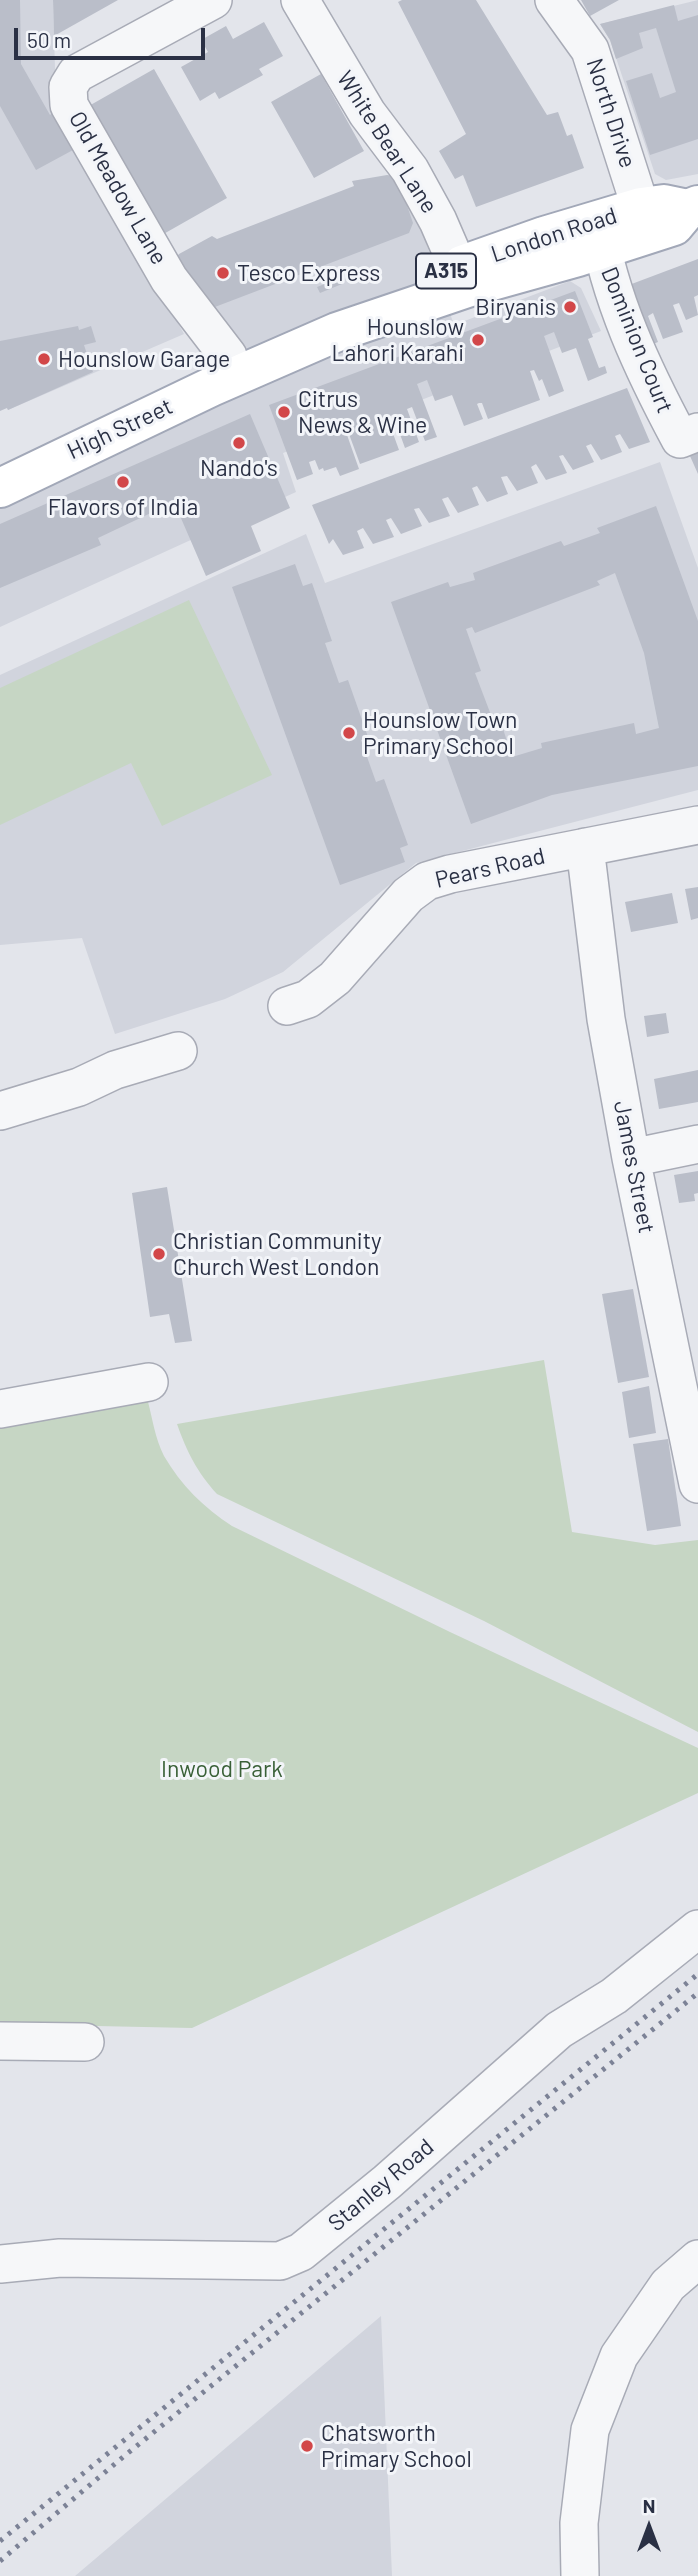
<!DOCTYPE html>
<style>
body{margin:0}
#map{position:relative;width:698px;height:2576px;overflow:hidden;background:#e3e5eb;font-family:Barlow,sans-serif}
canvas{display:block}
.north{position:absolute;left:614px;top:2492px;width:70px;height:70px;-webkit-text-stroke:5px #f3f5f9;paint-order:stroke;rotate:0deg;font-size:19px;font-weight:700;line-height:28px;text-align:center;color:#2a3044}
.north::after{content:'';display:block;margin:auto;width:24px;height:32px;background:#2a3044;clip-path:polygon(50% 0,100% 100%,50% 72%,0 100%)}
.scale{position:absolute;left:14px;top:28px;width:191px;height:32px;box-sizing:border-box;border:4px solid #2a3044;border-top:0;padding-left:9px;font-size:21px;line-height:24px;white-space:nowrap;color:#2a3044;-webkit-text-stroke:5px #f3f5f9;paint-order:stroke}
</style>
<div id="map">
<canvas width="698" height="2576"></canvas>
<div class="north">N</div>
<div class="scale">50 m</div>
</div>
<script>
const c = document.querySelector('canvas').getContext('2d');
c.lineJoin = 'round';
function paint(path, color) {
  c.fillStyle = color;
  c.fill(path, 'evenodd');
}
function trace(path, color, width, dash) {
  c.strokeStyle = color;
  c.lineWidth = width;
  c.lineCap = dash ? 'butt' : 'round';
  c.setLineDash(dash || []);
  c.stroke(path);
}
function write(font, color, halo, rows, align = 'center') {
  c.font = font + ' Barlow,sans-serif';
  c.lineWidth = 6;
  c.setLineDash([]);
  c.textBaseline = 'middle';
  c.strokeStyle = halo;
  c.fillStyle = color;
  for (const [text, x, y, turn = 0] of rows) {
    c.save();
    c.translate(x, y);
    c.rotate((+turn || 0) * Math.PI / 180);
    c.textAlign = isNaN(turn) ? turn : align;
    if (halo) c.strokeText(text, 0, 0);
    c.fillText(text, 0, 0);
    c.restore();
  }
}
const built = new Path2D(`
 M 0,0 L 53,0 L 56,103 L 184,334 L 8,410 L 0,395 Z
 M 698,0 L 698,174 L 666,180 L 655,174 L 610,40 L 600,24 Z
 M 412,201 L 454,325 L 570,281 L 581,288 L 601,331 L 283,453 L 296,492 L 0,627 L 0,493 L 229,386 L 177,281 Z
 M 660,462 L 698,568 L 698,790 L 416,863 L 283,972 L 225,999 L 115,1034 L 82,938 L 0,945 L 0,675 L 306,534 L 325,583 Z
 M 381,2316 L 392,2576 L 75,2576 Z`);
const green = new Path2D(`
 M 189,600 L 272,775 L 162,826 L 131,763 L 0,825 L 0,688 Z
 M 544,1360 L 572,1532 L 655,1545 L 698,1540 L 698,1732 L 484,1621 L 217,1494 C 197,1472 187,1452 177,1424 Z
 M 147,1398 C 152,1416 155,1439 164,1456 C 181,1485 204,1508 232,1526 L 450,1632 L 698,1748 L 698,1793 L 192,2028 L 0,2024 L 0,1425 Z`);
const building = new Path2D(`
 M 0,0 L 20,0 L 21,64 L 50,115 L 54,112 L 73,150 L 36,170 L 0,106 Z
 M 53,0 L 118,0 L 54,36 Z
 M 402,0 L 476,0 L 547,115 L 558,112 L 567,136 L 572,134 L 584,168 L 476,207 L 463,175 L 455,179 L 439,151 L 466,134 L 398,2 Z
 M 581,0 L 619,0 L 590,16 Z
 M 674,5 L 678,21 L 698,15 L 698,139 L 650,155 L 626,81 L 652,73 L 660,98 L 676,92 L 656,28 L 639,33 L 643,48 L 616,59 L 610,40 L 600,24 Z
 M 264,22 L 283,56 L 259,69 L 263,75 L 219,99 L 215,92 L 200,101 L 181,67 L 208,52 L 201,40 L 226,26 L 233,39 Z
 M 154,69 L 227,198 L 160,236 L 87,107 Z
 M 321,74 L 364,151 L 314,178 L 271,102 Z
 M 387,175 L 395,176 L 399,182 L 413,223 L 409,233 L 207,310 L 175,259 L 179,254 L 212,236 L 217,239 L 354,186 L 352,181 Z
 M 698,259 L 698,295 L 694,297 L 698,315 L 686,320 L 679,303 L 673,305 L 683,332 L 663,339 L 653,313 L 648,316 L 658,342 L 643,348 L 621,288 Z
 M 340,278 L 342,284 L 320,293 L 317,287 Z
 M 575,291 L 593,337 L 588,339 L 599,368 L 605,366 L 607,373 L 588,381 L 576,348 L 562,353 L 554,332 L 544,336 L 564,391 L 549,397 L 542,379 L 539,381 L 534,370 L 530,371 L 540,400 L 488,419 L 482,403 L 479,403 L 477,404 L 483,419 L 464,426 L 452,395 L 435,401 L 427,380 L 417,384 L 437,437 L 425,441 L 412,407 L 407,409 L 419,442 L 405,448 L 393,415 L 387,417 L 399,450 L 360,464 L 349,434 L 347,435 L 359,469 L 340,476 L 336,467 L 324,471 L 323,468 L 319,470 L 315,460 L 309,462 L 313,474 L 297,480 L 269,405 Z
 M 78,326 L 79,330 L 91,326 L 96,342 L 84,345 L 93,372 L 8,410 L 7,408 L 0,411 L 0,341 Z
 M 627,388 L 650,442 L 629,449 L 620,434 L 615,436 L 622,452 L 601,460 L 591,444 L 586,446 L 594,462 L 573,470 L 563,455 L 559,456 L 567,473 L 546,480 L 536,464 L 531,467 L 538,483 L 517,491 L 507,476 L 501,477 L 508,494 L 487,502 L 477,486 L 472,488 L 479,505 L 458,513 L 448,497 L 442,499 L 450,516 L 429,523 L 419,508 L 414,509 L 422,526 L 401,534 L 391,518 L 386,520 L 394,537 L 373,544 L 363,528 L 357,531 L 364,548 L 343,555 L 333,539 L 329,544 L 312,505 Z
 M 250,414 L 290,508 L 251,526 L 261,551 L 206,576 L 174,502 L 98,538 L 101,545 L 0,588 L 0,524 Z
 M 698,452 L 698,474 L 690,456 Z
 M 656,506 L 698,621 L 698,766 L 552,795 L 471,824 L 391,602 L 448,582 L 450,587 L 475,580 L 473,573 L 561,541 L 564,546 L 600,533 L 597,528 ZM 615,573 L 644,653 L 659,728 L 636,734 L 634,723 L 541,743 L 542,748 L 512,757 L 498,713 L 491,715 L 475,673 L 481,671 L 466,629 L 472,627 L 475,633 L 600,585 L 597,581 Z
 M 295,564 L 303,586 L 312,583 L 332,641 L 325,643 L 339,683 L 348,680 L 368,737 L 361,740 L 376,782 L 384,779 L 408,845 L 400,848 L 405,862 L 340,885 L 232,587 Z
 M 698,887 L 698,918 L 691,920 L 685,889 Z
 M 672,893 L 678,923 L 631,932 L 625,902 Z
 M 666,1013 L 669,1033 L 647,1037 L 644,1016 Z
 M 698,1070 L 698,1102 L 659,1109 L 654,1079 Z
 M 698,1171 L 698,1193 L 694,1194 L 695,1201 L 679,1203 L 674,1175 Z
 M 167,1187 L 192,1341 L 175,1343 L 169,1314 L 150,1317 L 132,1193 Z
 M 633,1289 L 649,1377 L 618,1383 L 602,1294 Z
 M 649,1386 L 656,1433 L 629,1438 L 622,1392 Z
 M 668,1439 L 681,1526 L 647,1531 L 633,1444 Z`);
const minor = new Path2D(`
 M 213,0 L 76,74 L 68,87 L 69,105 L 169,279 L 228,356
 M 300,0 L 367,113 L 410,170 L 438,221 L 467,288
 M 554,0 L 590,50 L 649,234
 M 597,221 C 609,298 643,370 680,439 L 698,432
 M 585,847 L 606,1019 L 631,1158 L 698,1484
 M 287,1006 L 308,999 L 335,978 L 408,895 L 427,881 L 450,874 L 698,825
 M 0,1111 L 79,1087 L 115,1070 L 178,1051
 M 631,1158 L 698,1144
 M 0,1409 L 149,1382
 M 0,2041 L 85,2042
 M 0,2264 L 60,2258 L 280,2261 L 301,2252 L 387,2182 L 559,2030 L 614,1996 L 698,1929
 M 580,2576 L 579,2523 L 590,2430 L 619,2356 L 668,2285 L 698,2259`);
const major = new Path2D(`
 M 462,265 L 544,236 L 641,207 L 664,204 L 688,209
 M 0,488 L 211,387 L 337,332 L 467,288 L 578,257 L 674,226 L 688,209 L 698,205`);
const rail = new Path2D(`
 M 0,2541 L 698,1974
 M 0,2561 L 123,2457 L 698,1993`);
const markers = [
 [223,273,7,"#d24749"],
 [570,307,7,"#d24749"],
 [478,340,7,"#d24749"],
 [44,359,7,"#d24749"],
 [284,412,7,"#d24749"],
 [239,443,7,"#d24749"],
 [123,482,7,"#d24749"],
 [349,733,7,"#d24749"],
 [159,1254,7,"#d24749"],
 [307,2446,7,"#d24749"]
];
const shields = [
 [446,271,60]
];
const shieldNames = [
 ["A315",446,271]
];
const streetNames = [
 ["North Drive",611,113,72],
 ["White Bear Lane",387,142,57],
 ["Old Meadow Lane",118,188,60],
 ["London Road",554,235,-18],
 ["Dominion Court",637,340,68],
 ["High Street",120,429,-25],
 ["Pears Road",490,868,-13],
 ["James Street",634,1167,79],
 ["Stanley Road",381,2185,-40]
];
const poiNames = [
 ["Tesco Express",237,273],
 ["Biryanis",556,307,"right"],
 ["Hounslow",464,327,"right"],
 ["Lahori Karahi",464,353,"right"],
 ["Hounslow Garage",58,359],
 ["Citrus",298,399],
 ["News & Wine",298,425],
 ["Nando's",239,468,"center"],
 ["Flavors of India",123,507,"center"],
 ["Hounslow Town",363,720],
 ["Primary School",363,746],
 ["Christian Community",173,1241],
 ["Church West London",173,1267],
 ["Chatsworth",321,2433],
 ["Primary School",321,2459]
];
const parkNames = [
 ["Inwood Park",222,1769]
];
paint(built, '#d1d4dd');
paint(green, '#c6d6c4');
paint(building, '#babec9');
trace(minor, '#a8abb6', 40);
trace(major, '#a2a8b8', 42);
trace(minor, '#f6f7f9', 37);
trace(major, '#fff', 38);
trace(rail, '#7c8296', 5, [3.5, 7]);
for (const [x, y, r, color] of markers) {
  const dot = new Path2D();
  dot.arc(x, y, r, 0, 2 * Math.PI);
  c.fillStyle = color;
  c.fill(dot);
  trace(dot, '#f3f5f9', 2.5);
}
for (const [x, y, w] of shields) {
  const box = new Path2D();
  box.roundRect(x - w / 2, y - 17.5, w, 35, 5);
  c.fillStyle = '#f3f5f9';
  c.fill(box);
  trace(box, '#2a3044', 2);
}
write('bold 21px', '#2a3044', null, shieldNames);
write('23px', '#2a3044', '#f3f5f9', streetNames);
write('23px', '#2a3044', '#f3f5f9', poiNames, 'left');
write('23px', '#396037', '#f3f5f9', parkNames);
</script>
